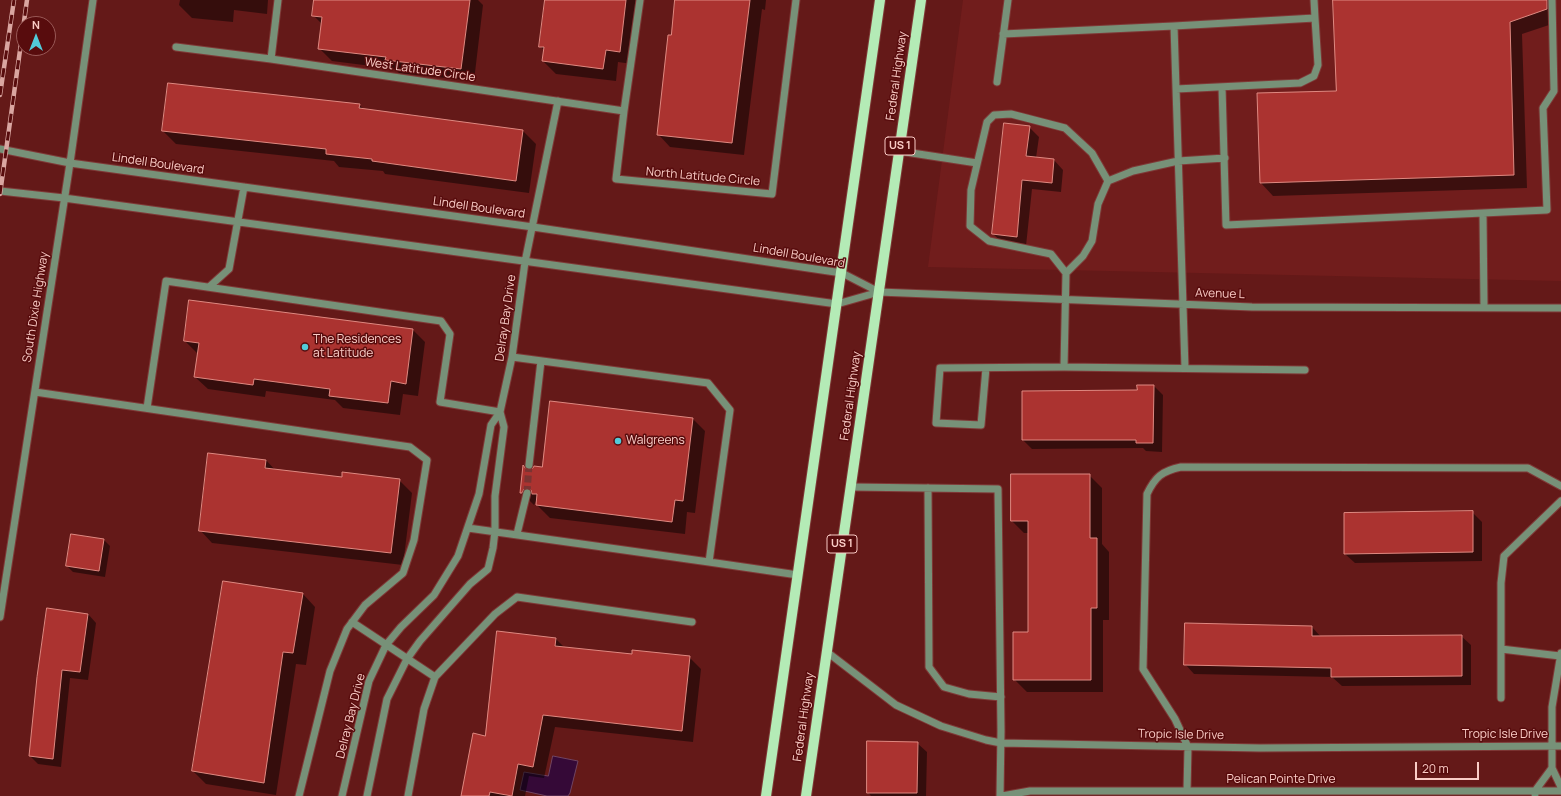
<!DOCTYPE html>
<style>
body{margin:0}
#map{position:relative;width:1561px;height:796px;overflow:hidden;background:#641918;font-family:Manrope,sans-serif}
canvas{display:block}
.north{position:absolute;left:16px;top:16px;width:40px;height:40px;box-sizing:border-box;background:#580c0d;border:1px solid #995957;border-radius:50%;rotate:0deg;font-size:11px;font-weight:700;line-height:16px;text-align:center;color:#faccc6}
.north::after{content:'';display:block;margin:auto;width:14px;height:18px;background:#52cbd9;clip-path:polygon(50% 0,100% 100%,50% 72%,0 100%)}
.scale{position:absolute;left:1415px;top:762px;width:64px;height:18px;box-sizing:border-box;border:2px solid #faccc6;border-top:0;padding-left:5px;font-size:12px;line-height:14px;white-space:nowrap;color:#faccc6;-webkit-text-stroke:3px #580c0d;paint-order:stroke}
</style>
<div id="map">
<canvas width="1561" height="796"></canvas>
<div class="north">N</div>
<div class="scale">20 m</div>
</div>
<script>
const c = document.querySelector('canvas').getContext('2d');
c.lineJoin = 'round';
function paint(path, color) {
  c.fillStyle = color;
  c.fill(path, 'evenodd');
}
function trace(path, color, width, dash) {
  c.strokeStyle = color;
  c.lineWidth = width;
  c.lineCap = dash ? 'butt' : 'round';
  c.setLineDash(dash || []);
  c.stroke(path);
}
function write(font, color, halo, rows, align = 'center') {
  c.font = font + ' Manrope,sans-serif';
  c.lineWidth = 3;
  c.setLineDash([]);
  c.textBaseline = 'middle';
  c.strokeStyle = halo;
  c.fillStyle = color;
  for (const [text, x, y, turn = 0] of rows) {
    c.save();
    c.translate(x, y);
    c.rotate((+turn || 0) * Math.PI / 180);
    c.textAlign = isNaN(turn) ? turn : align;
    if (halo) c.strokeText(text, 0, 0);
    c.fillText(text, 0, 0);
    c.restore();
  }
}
const built = new Path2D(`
 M 963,0 L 1561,0 L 1561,281 L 928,267 Z`);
const water = new Path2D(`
 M 553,756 L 578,761 L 570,793 L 568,796 L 547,796 L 520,790 L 524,772 L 548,776 Z`);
const shadow = new Path2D(`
 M 180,0 L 268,0 L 267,14 L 234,10 L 233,22 L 192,18 L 179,5 Z
 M 315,0 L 478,0 L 483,5 L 474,81 L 399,73 L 395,69 L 332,61 L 319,48 L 322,24 L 313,15 Z
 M 546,0 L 640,0 L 632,64 L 618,62 L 616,81 L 556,74 L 543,61 L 544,50 L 540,46 Z
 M 676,0 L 766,0 L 765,10 L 762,9 L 744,155 L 670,147 L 658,134 Z
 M 1334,0 L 1555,0 L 1555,23 L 1522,34 L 1527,188 L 1273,196 L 1261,183 L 1258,94 L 1337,91 Z
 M 359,105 L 364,109 L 523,131 L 536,144 L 529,193 L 385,174 L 383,171 L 339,167 L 334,161 L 176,144 L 163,131 Z
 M 1029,127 L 1039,137 L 1036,158 L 1054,160 L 1063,170 L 1061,192 L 1032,189 L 1026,246 L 1003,243 L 993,234 Z
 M 413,330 L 425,342 L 418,396 L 403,394 L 400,415 L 343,408 L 335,400 L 266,391 L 265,397 L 208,389 L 195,377 L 198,354 L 185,341 Z
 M 1154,386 L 1163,395 L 1162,452 L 1146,451 L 1143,448 L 1032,449 L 1023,440 L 1138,391 Z
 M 693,419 L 705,431 L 695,513 L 687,512 L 685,534 L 550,518 L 537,505 L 537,499 L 534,505 L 521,492 L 524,467 L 528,471 L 543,468 Z
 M 266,460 L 276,471 L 343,478 L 399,480 L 412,493 L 403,565 L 212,543 L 200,530 Z
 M 1089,475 L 1102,488 L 1102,544 L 1109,552 L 1109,620 L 1103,620 L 1103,692 L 1027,692 L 1014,679 L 1029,633 L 1029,533 L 1024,533 L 1012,521 Z
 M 1472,512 L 1482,522 L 1482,561 L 1355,563 L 1345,554 Z
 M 104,540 L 110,546 L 105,577 L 73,572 L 67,566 Z
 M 303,594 L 315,607 L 306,665 L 296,664 L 276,795 L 206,784 L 193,771 Z
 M 88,614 L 96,623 L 88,680 L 70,678 L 61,767 L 38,764 L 30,756 L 38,677 Z
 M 1312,627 L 1321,637 L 1461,636 L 1471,645 L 1471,685 L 1342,686 L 1332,677 L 1194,674 L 1185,664 Z
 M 556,639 L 565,648 L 633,655 L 689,657 L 701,669 L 693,742 L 555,727 L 544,778 L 529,776 L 525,796 L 462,796 L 486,737 Z
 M 917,743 L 927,752 L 926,796 L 871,796 L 868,792 Z`);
const building = new Path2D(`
 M 314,0 L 470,0 L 461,69 L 385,60 L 386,57 L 318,49 L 322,17 L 312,16 Z
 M 545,0 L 626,0 L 620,52 L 606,50 L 603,69 L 542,61 L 544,47 L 539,47 Z
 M 675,0 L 750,0 L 732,143 L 657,135 L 668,35 L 671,35 Z
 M 1333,0 L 1547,0 L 1547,9 L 1510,22 L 1514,175 L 1260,183 L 1257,93 L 1336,91 Z
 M 168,83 L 360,104 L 359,108 L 523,130 L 516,181 L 372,161 L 372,159 L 326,154 L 326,149 L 162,131 Z
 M 1004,123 L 1030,126 L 1026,156 L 1054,159 L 1052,183 L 1022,180 L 1017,237 L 992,234 Z
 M 189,300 L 413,329 L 406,384 L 391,381 L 388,403 L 329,396 L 330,389 L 254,379 L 253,385 L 194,377 L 199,343 L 184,341 Z
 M 1137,385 L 1154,385 L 1153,443 L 1136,443 L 1136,440 L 1022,440 L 1022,391 L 1137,390 Z
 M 550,401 L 693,418 L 683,501 L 675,500 L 672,522 L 536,505 L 537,494 L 532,494 L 531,490 L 528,488 L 524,489 L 522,493 L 520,493 L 523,465 L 526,469 L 529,470 L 533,468 L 534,466 L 542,467 Z
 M 208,453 L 266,460 L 265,468 L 342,477 L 342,472 L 400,479 L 391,553 L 199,531 Z
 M 1011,474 L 1090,474 L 1090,538 L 1097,538 L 1097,608 L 1091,608 L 1091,680 L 1013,680 L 1013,632 L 1028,632 L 1028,521 L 1011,521 Z
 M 1473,511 L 1473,552 L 1344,554 L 1344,513 Z
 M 71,534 L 104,539 L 99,571 L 66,566 Z
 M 223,581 L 303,593 L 293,653 L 283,652 L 264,783 L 192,771 Z
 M 47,608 L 88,614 L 80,672 L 62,670 L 53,759 L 29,756 L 37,677 Z
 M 1185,623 L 1312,626 L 1312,636 L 1462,635 L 1462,676 L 1331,677 L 1331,668 L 1184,665 Z
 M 497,631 L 556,638 L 555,646 L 632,654 L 632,650 L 690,656 L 682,731 L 543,715 L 533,767 L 518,764 L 512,796 L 490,792 L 489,796 L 461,796 L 473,733 L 485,736 Z
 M 867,741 L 918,742 L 917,793 L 867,793 Z`);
const minorTunnel = new Path2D(`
 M 527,493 L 529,465`);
const minor = new Path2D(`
 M 278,0 L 271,59 L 624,111
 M 640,0 L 624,111 L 616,179 L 772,194 L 796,0
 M 1174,26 L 1185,368
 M 1003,34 L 1174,26 L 1315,18 L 1314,0
 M 176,47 L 271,59
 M 997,82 L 1008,0
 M 1222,87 L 1226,225 L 1547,210 L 1543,108 L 1554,91 L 1552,0
 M 1176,89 L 1300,83 L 1314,76 L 1318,65 L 1315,18
 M 0,149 L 70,163 L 533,227 L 842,273 L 879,292
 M 899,151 L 977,163
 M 0,191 L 64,198 L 837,304 L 879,292 L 1252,307 L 1561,308
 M 1483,213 L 1484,307
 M 1066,273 L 1051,254 L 989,241 L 970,226 L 971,190 L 987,122 L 994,115 L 1011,114 L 1065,128 L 1092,153 L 1108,181
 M 209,287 L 229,269 L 244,187
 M 512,357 L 708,383 L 730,410 L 709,562 L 798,575
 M 1064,367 L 1066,273 L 1083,256 L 1092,241 L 1098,204 L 1108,181 L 1133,171 L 1178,161 L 1225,158
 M 986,368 L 981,425 L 936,423 L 940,368 L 1064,367 L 1305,370
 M 35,392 L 410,447 L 427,460 L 414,540 L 403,573 L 365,605 L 347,629 L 330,671 L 299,796
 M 147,408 L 166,281 L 441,321 L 450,334 L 440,402 L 500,412
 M 529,465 L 541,361
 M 851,487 L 998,489 L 1001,731 L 1000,796
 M 928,488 L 929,667 L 944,687 L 969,694 L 1001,697
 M 468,528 L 709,562
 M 517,534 L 527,493
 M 0,617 L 70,163 L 93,0
 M 352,622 L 435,677
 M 1501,649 L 1560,656
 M 827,652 L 896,705 L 941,726 L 986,740 L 1001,743 L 1260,748 L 1561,746
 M 1561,653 L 1552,707 L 1552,768 L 1561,787
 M 1501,698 L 1501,583 L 1504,556 L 1561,501
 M 1187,791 L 1188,747 L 1175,719 L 1143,669 L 1147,494 C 1155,477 1162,471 1181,467 L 1528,468 L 1561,486
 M 1535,794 L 1535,791 L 1552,768
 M 342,796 L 369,681 L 386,645 L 401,627 L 434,595 L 458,556 L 479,494 L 491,425 L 500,412 L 512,357 L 525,262 L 558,101
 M 367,796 L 387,699 L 407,659 L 420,641 L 470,584 L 488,569 L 493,548 L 495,531 L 495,496 L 504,427 L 500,412
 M 408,796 L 424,709 L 435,677 L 495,614 L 517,597 L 692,622
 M 1002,796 L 1030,791 L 1561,791`);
const major = new Path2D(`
 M 766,796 L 880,0
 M 806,796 L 921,0`);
const rail = new Path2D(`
 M 0,95 L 14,0
 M 0,194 L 27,0`);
const markers = [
 [305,347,4,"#52cbd9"],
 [618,441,4,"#52cbd9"]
];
const shields = [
 [900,146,30],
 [842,544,30]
];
const shieldNames = [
 ["US 1",900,146],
 ["US 1",842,544]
];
const streetNames = [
 ["West Latitude Circle",420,70,8],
 ["Federal Highway",897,76,-82],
 ["Lindell Boulevard",158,164,8],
 ["North Latitude Circle",703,177,5],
 ["Lindell Boulevard",479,208,8],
 ["Lindell Boulevard",799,256,10],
 ["Avenue L",1220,294,2],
 ["South Dixie Highway",36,307,-81],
 ["Delray Bay Drive",506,318,-82],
 ["Federal Highway",851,396,-82],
 ["Delray Bay Drive",351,716,-76],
 ["Federal Highway",804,717,-82],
 ["Tropic Isle Drive",1181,735,1],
 ["Tropic Isle Drive",1505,735],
 ["Pelican Pointe Drive",1281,780]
];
const poiNames = [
 ["The Residences",313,340],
 ["at Latitude",313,354],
 ["Walgreens",626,441]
];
paint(built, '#711d1c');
paint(water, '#350937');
trace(water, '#704462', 1);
paint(shadow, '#0007');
paint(building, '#ab3330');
trace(building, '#df8981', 1);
trace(minorTunnel, '#7a3432', 7, [7, 3.5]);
trace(minor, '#7f3937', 9);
trace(major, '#7f3937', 12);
trace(minor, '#779178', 7);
trace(major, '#b4ebb6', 10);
trace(rail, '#daa6a1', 4.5);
trace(rail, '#580c0d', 3, [9]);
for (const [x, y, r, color] of markers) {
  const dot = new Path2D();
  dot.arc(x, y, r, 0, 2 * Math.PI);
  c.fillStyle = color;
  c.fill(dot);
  trace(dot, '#580c0d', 1.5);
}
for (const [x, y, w] of shields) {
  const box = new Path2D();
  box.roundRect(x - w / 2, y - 9, w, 18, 3);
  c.fillStyle = '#580c0d';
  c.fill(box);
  trace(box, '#faccc6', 1);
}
write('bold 11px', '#faccc6', null, shieldNames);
write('12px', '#faccc6', '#580c0d', streetNames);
write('12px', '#faccc6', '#580c0d', poiNames, 'left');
</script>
